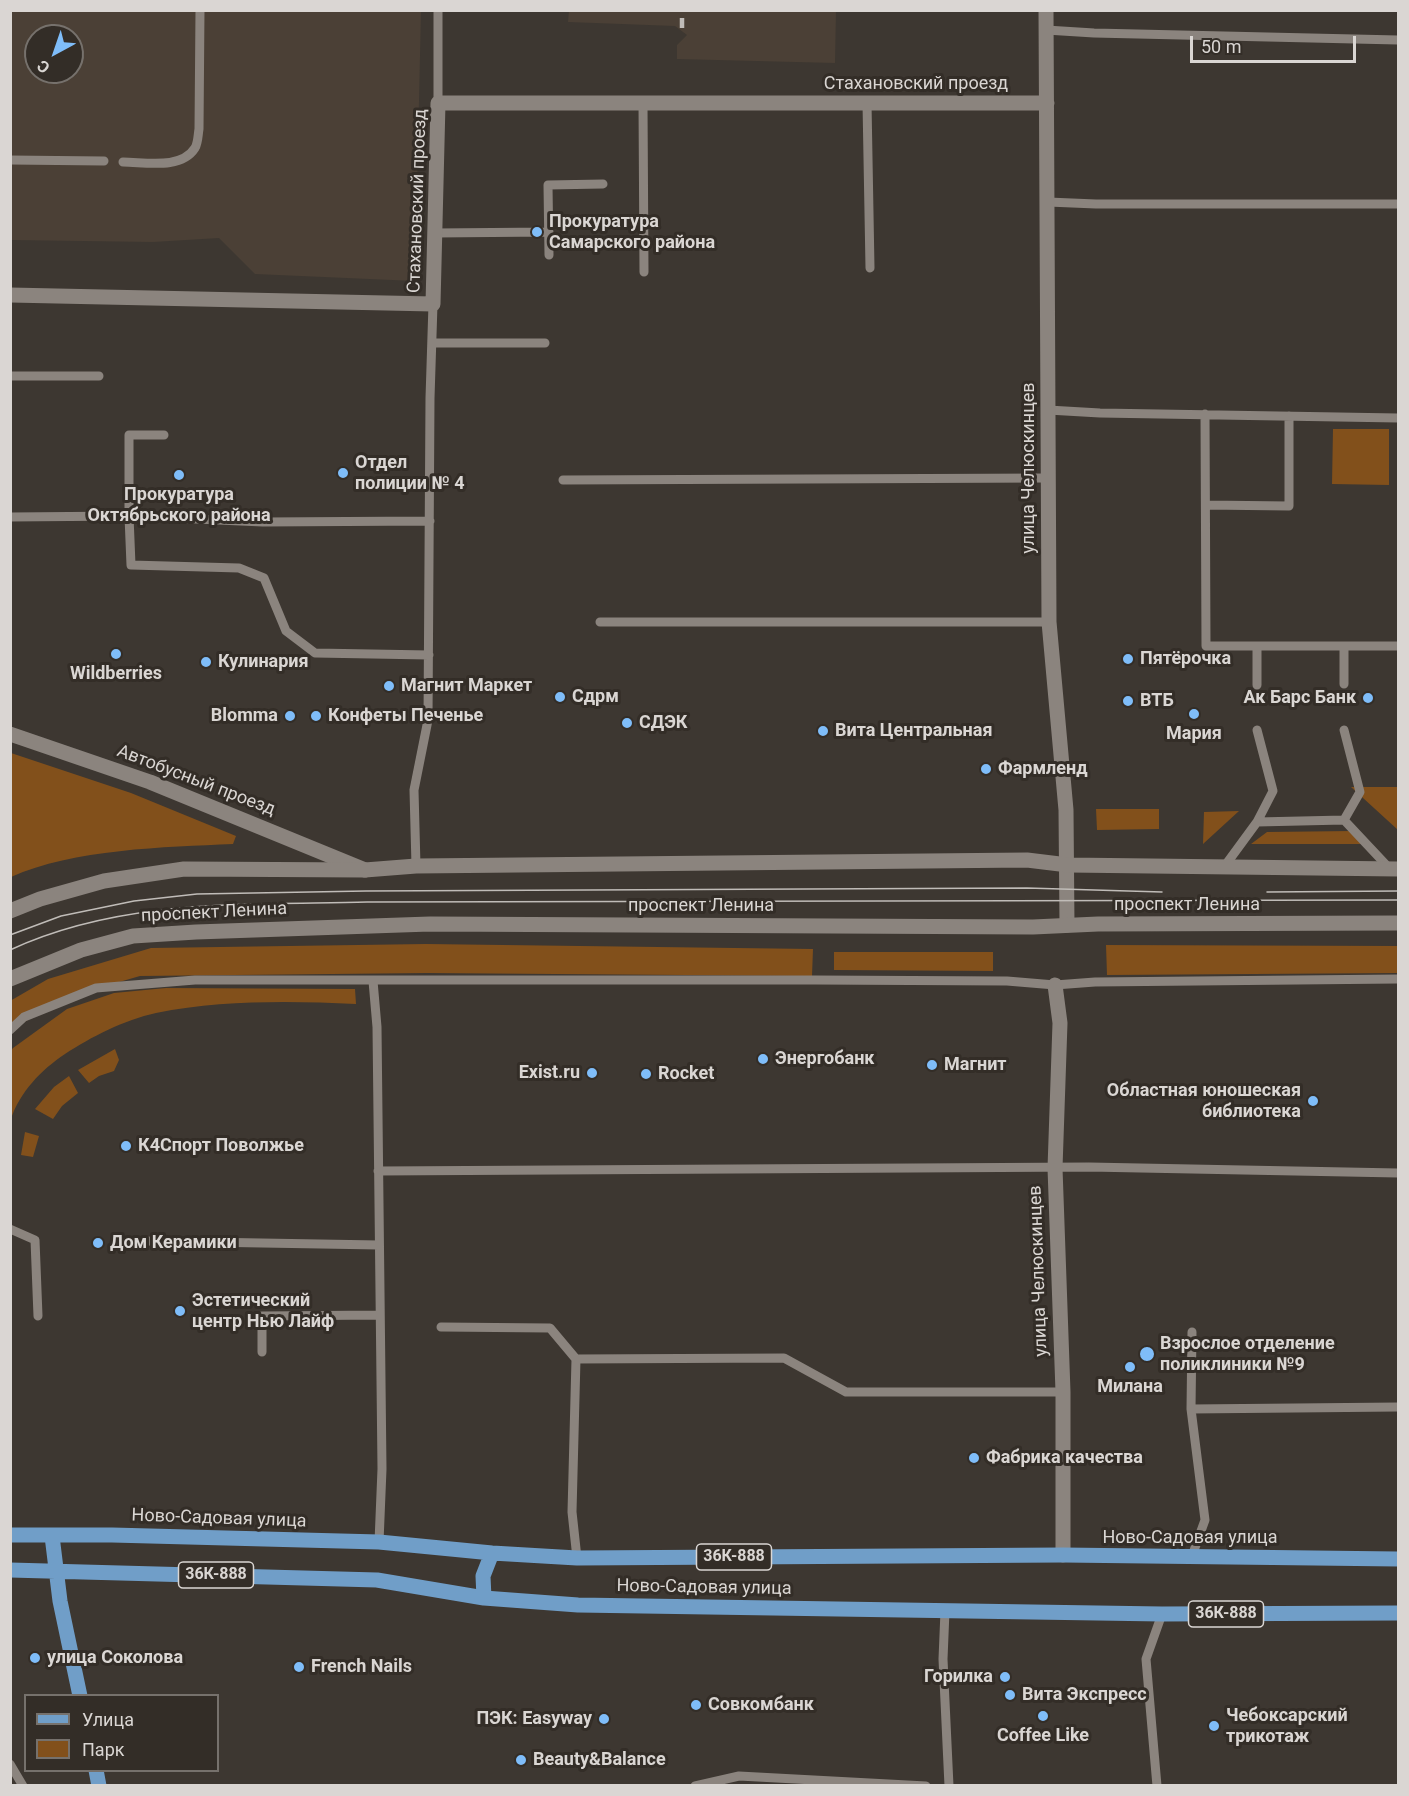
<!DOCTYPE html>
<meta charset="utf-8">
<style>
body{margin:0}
#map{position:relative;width:1409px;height:1796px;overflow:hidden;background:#3d3731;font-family:Roboto,sans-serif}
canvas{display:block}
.frame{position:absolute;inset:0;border:12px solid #dad6d3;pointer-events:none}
.legend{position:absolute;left:24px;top:1694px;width:195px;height:78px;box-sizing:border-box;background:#332d27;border:2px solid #76716c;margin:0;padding:8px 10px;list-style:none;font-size:18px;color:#dad6d3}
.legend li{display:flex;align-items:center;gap:12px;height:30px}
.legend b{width:30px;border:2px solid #76716c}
.north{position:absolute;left:24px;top:24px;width:60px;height:60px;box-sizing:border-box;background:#332d27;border:2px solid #76716c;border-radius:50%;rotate:220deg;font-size:16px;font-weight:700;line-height:24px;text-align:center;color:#dad6d3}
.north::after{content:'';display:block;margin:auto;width:21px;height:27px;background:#7fbdf9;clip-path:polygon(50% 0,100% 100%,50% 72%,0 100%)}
.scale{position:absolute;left:1190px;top:36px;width:166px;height:27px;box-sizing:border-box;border:3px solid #dad6d3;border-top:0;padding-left:8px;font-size:18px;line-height:21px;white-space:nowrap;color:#dad6d3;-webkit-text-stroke:4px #332d27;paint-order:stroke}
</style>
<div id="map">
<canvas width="1409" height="1796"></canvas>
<div class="frame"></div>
<ul class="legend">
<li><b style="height:8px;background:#709ec8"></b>Улица</li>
<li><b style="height:16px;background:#82501b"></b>Парк</li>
</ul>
<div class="north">С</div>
<div class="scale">50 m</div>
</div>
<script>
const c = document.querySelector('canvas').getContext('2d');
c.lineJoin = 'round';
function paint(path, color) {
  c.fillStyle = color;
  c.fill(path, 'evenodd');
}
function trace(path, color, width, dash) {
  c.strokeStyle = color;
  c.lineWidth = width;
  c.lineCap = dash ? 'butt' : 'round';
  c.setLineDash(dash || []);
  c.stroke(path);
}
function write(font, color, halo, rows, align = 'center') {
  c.font = font + ' Roboto,sans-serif';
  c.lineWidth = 6;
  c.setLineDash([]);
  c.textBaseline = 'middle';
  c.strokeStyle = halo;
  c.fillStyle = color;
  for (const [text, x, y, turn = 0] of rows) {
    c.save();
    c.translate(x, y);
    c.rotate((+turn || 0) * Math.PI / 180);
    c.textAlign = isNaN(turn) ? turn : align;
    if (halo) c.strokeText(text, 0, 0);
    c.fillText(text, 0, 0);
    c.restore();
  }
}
const built = new Path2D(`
 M 569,10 L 836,11 L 835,63 L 677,59 L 677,45 L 687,35 L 675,26 L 568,22 Z
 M 11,11 L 421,11 L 415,281 L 255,274 L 219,238 L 153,242 L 11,240 ZM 36,36 L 72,36 L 72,72 L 36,72 Z`);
const green = new Path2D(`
 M 1333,429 L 1389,429 L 1389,485 L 1332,484 Z
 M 11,753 L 131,793 L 236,836 L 233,844 C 165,847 73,849 11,877 Z
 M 1351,787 L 1398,787 L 1398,830 Z
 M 1096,809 L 1159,809 L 1159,829 L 1097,830 Z
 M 1239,811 L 1203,844 L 1204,812 Z
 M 1352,831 L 1362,844 L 1251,844 L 1267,832 Z
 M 426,944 L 813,949 L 812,976 L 427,973 L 140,976 L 74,995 L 11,1029 L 10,1001 L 48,979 L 151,948 Z
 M 1106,945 L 1398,946 L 1398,973 L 1107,975 Z
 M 834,952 L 993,952 L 993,971 L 834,970 Z
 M 166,988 L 355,989 L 356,1004 C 290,1001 221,1000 156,1013 C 124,1020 91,1037 65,1054 C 41,1070 20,1092 11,1119 L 10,1052 L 13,1048 L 67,1009 L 114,993 Z
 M 115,1049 L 119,1060 L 114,1071 L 99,1076 L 89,1083 L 78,1070 Z
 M 69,1076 L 78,1093 L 62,1106 L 53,1119 L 35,1109 L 54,1087 Z
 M 25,1132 L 39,1136 L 33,1157 L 21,1155 Z`);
const service = new Path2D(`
 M 1046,30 L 1094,33 L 1398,40
 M 438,103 L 438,10
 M 643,103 L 644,272
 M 867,103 L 870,268
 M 10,160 L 104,161
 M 123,162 C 145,162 181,170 195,148 C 198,143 198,135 199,129 L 200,10
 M 1048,202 L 1096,204 L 1398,204
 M 435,233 L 549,232
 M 549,255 L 548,185 L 603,184
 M 432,343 L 545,343
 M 10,376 L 99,376
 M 1048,410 L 1100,413 L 1398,418
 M 1205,414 L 1206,646 L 1398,646
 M 164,435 L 129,435 L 129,516 L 263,522 L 430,521
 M 563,480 L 1048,478
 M 1206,505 L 1289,506 L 1289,416
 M 10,517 L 129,516 L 131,565 L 239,568 L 264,578 L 286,631 L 315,653 L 429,655
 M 600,622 L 1049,622
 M 1257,647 L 1257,685
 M 1344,684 L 1344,646
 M 1257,730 L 1273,791 L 1257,822
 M 1344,730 L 1360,792 L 1344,820
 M 416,866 L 414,790 L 428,720 L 430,398 L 433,304
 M 1224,867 L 1257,822 L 1344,820 L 1390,869
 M 373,981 L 377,1027 L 382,1469 L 379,1542
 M 10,1030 L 24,1017 L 96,988 L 195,980 L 815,980 L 1007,981 L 1055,985 L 1095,982 L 1398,979
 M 378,1171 L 1089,1167 L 1398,1173
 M 10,1229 L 35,1240 L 38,1316
 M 145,1241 L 379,1245
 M 441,1327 L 550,1328 L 576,1359 L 572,1512 L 577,1558
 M 1192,1332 L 1191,1409 L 1205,1520 L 1192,1556
 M 262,1352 L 262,1316 L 380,1315
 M 576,1359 L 784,1358 L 846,1392 L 1063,1392
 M 1191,1409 L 1398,1407
 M 945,1611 L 943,1659 L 949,1786
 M 10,1764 L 23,1786
 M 695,1786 L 739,1776 L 926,1786
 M 1157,1786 L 1146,1659 L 1162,1614`);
const minor = new Path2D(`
 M 1046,10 L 1049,622 L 1066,810 L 1067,925
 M 10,295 L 433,304 L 438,103 L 1047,103
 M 1055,985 L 1060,1023 L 1055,1168 L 1063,1392 L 1063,1555`);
const tertiary = new Path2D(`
 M 10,734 L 150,782 L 365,870`);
const secondary = new Path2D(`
 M 10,911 L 40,899 L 104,881 L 184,869 L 365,870 L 416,866 L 1027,860 L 1068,865 L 1398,869
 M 10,979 L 81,950 L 133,936 L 196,932 L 430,924 L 1033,927 L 1098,924 L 1398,923`);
const primary = new Path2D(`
 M 10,1535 L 112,1535 L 379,1542 L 492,1553 L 577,1558 L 1063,1555 L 1398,1559
 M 52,1536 L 60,1601 L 80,1696
 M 10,1570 L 377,1580 L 484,1598 L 578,1605 L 1162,1614 L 1398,1613
 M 484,1598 L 483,1576 L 492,1553
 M 96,1770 L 99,1786`);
const tram = new Path2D(`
 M 1267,892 L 1398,891
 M 10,935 L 61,916 L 134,901 L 197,894 L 366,891 L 1027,888 L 1162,892
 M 10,950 C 122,898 247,905 367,902 L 1398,900`);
const rail = new Path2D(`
 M 682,28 L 682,10`);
const markers = [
 [537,232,6,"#7fbdf9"],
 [343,473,6,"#7fbdf9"],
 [179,475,6,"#7fbdf9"],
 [116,654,6,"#7fbdf9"],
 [1128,659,6,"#7fbdf9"],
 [206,662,6,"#7fbdf9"],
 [389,686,6,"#7fbdf9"],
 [560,697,6,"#7fbdf9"],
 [1368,698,6,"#7fbdf9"],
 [1128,701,6,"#7fbdf9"],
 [1194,714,6,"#7fbdf9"],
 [290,716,6,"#7fbdf9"],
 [316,716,6,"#7fbdf9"],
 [627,723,6,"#7fbdf9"],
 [823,731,6,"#7fbdf9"],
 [986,769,6,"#7fbdf9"],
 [763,1059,6,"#7fbdf9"],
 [932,1065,6,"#7fbdf9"],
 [592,1073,6,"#7fbdf9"],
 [646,1074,6,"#7fbdf9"],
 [1313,1101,6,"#7fbdf9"],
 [126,1146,6,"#7fbdf9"],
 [98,1243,6,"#7fbdf9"],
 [180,1311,6,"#7fbdf9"],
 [1147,1354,8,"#7fbdf9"],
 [1130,1367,6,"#7fbdf9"],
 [974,1458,6,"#7fbdf9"],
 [35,1658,6,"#7fbdf9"],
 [299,1667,6,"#7fbdf9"],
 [1005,1677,6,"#7fbdf9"],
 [1010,1695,6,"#7fbdf9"],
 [696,1705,6,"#7fbdf9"],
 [1043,1716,6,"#7fbdf9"],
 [604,1719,6,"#7fbdf9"],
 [1214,1726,6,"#7fbdf9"],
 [521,1760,6,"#7fbdf9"]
];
const shields = [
 [734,1557,75],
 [216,1575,75],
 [1226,1614,75]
];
const shieldNames = [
 ["36К-888",734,1557],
 ["36К-888",216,1575],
 ["36К-888",1226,1614]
];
const streetNames = [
 ["Стахановский проезд",916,84],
 ["Стахановский проезд",418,201,-88],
 ["улица Челюскинцев",1029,468,-90],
 ["Автобусный проезд",196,781,21],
 ["проспект Ленина",1187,905],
 ["проспект Ленина",701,906],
 ["проспект Ленина",214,913,-3],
 ["улица Челюскинцев",1039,1271,-92],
 ["Ново-Садовая улица",219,1519,2],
 ["Ново-Садовая улица",1190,1538],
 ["Ново-Садовая улица",704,1588,1]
];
const poiNames = [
 ["Прокуратура",549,222],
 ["Самарского района",549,243],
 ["Отдел",355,463],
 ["полиции № 4",355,484],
 ["Прокуратура",179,495,"center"],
 ["Октябрьского района",179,516,"center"],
 ["Пятёрочка",1140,659],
 ["Кулинария",218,662],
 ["Wildberries",116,674,"center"],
 ["Магнит Маркет",401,686],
 ["Сдрм",572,697],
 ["Ак Барс Банк",1356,698,"right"],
 ["ВТБ",1140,701],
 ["Blomma",278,716,"right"],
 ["Конфеты Печенье",328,716],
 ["СДЭК",639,723],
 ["Вита Центральная",835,731],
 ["Мария",1194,734,"center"],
 ["Фармленд",998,769],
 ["Энергобанк",775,1059],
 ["Магнит",944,1065],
 ["Exist.ru",580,1073,"right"],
 ["Rocket",658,1074],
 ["Областная юношеская",1301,1091,"right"],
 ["библиотека",1301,1112,"right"],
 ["К4Спорт Поволжье",138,1146],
 ["Дом Керамики",110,1243],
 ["Эстетический",192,1301],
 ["центр Нью Лайф",192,1322],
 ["Взрослое отделение",1160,1344],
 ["поликлиники №9",1160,1365],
 ["Милана",1130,1387,"center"],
 ["Фабрика качества",986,1458],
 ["улица Соколова",47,1658],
 ["French Nails",311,1667],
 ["Горилка",993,1677,"right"],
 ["Вита Экспресс",1022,1695],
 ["Совкомбанк",708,1705],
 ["Чебоксарский",1226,1716],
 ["трикотаж",1226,1737],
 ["ПЭК: Easyway",592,1719,"right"],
 ["Coffee Like",1043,1736,"center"],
 ["Beauty&Balance",533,1760]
];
paint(built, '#4b4036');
paint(green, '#82501b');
trace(service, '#8b847e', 9);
trace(minor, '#8b847e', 15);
trace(tertiary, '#8b847e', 15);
trace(secondary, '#8b847e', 15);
trace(primary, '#709ec8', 15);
trace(tram, '#c0bcb8', 1.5);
trace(rail, '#c0bcb8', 4.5, [10, 10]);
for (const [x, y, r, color] of markers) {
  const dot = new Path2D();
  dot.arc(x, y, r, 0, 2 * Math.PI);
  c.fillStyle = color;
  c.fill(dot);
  trace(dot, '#332d27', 2);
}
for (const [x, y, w] of shields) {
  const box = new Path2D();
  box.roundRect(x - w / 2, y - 13, w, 26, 4.5);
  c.fillStyle = '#332d27';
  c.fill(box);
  trace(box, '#dad6d3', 1.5);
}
write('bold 16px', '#dad6d3', null, shieldNames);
write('18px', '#dad6d3', '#332d27', streetNames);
write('bold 18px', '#dad6d3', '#332d27', poiNames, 'left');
</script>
